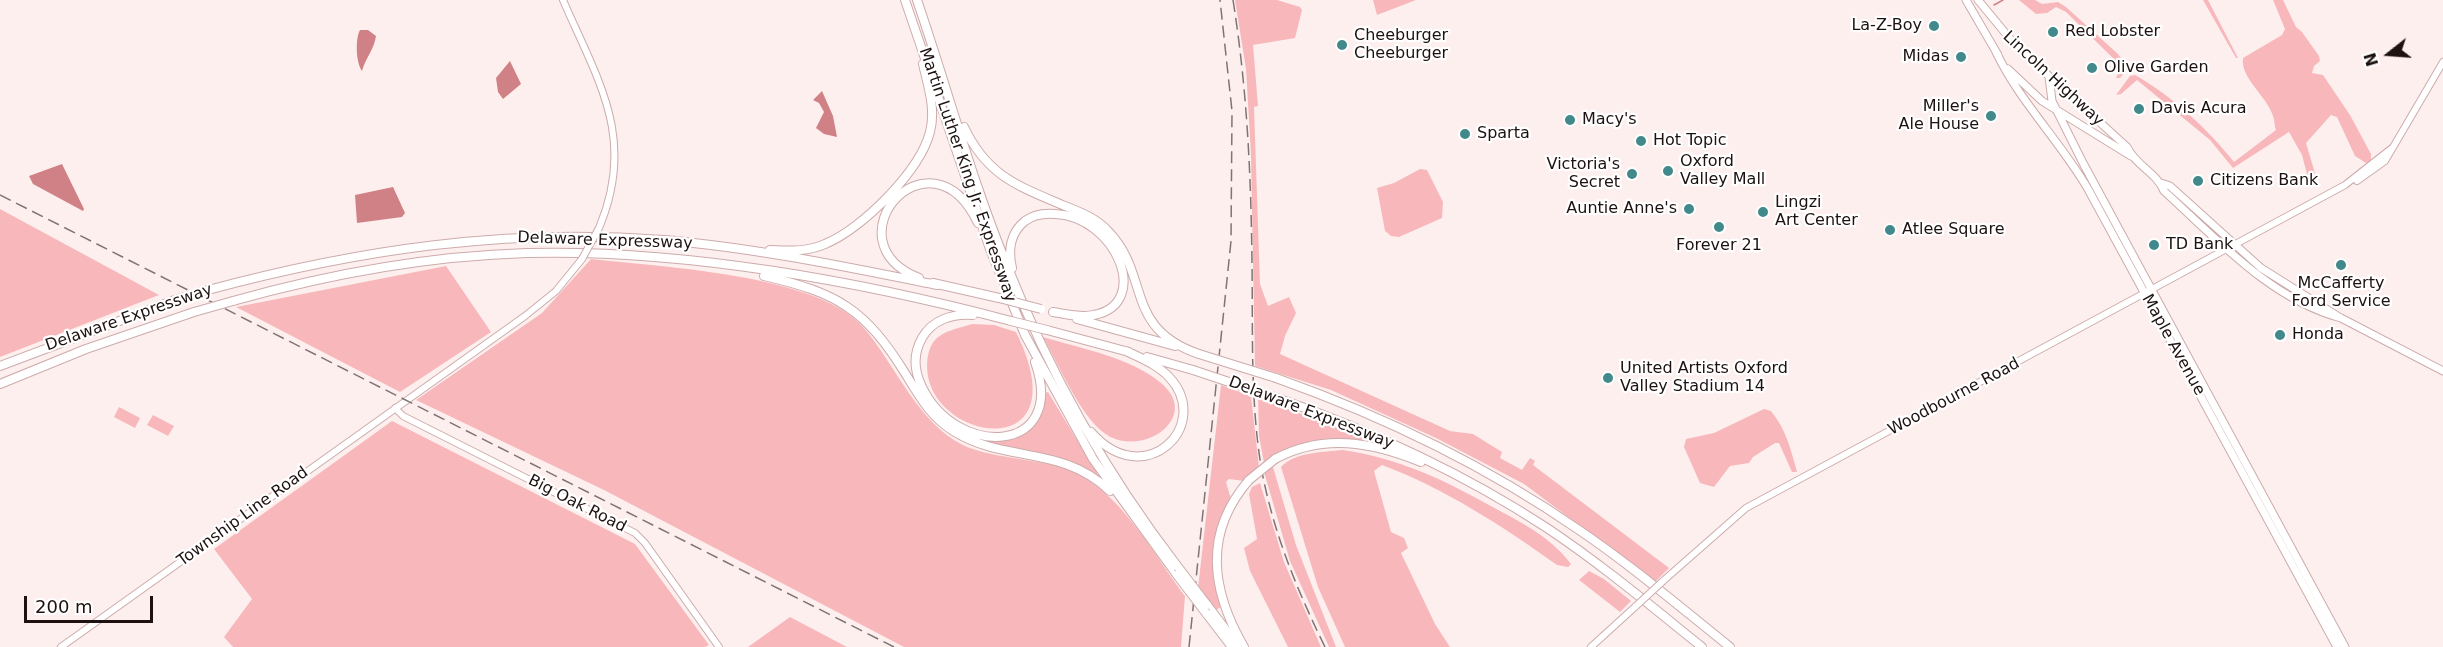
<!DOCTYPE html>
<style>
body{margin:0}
#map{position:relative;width:2443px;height:647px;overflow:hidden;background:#feefef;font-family:"DejaVu Sans",sans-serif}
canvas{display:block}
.north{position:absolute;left:2359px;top:24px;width:60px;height:60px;-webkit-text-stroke:4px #fff;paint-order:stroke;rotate:253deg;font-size:16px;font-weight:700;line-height:24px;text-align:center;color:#1d1111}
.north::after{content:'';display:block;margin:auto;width:21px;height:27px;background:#1d1111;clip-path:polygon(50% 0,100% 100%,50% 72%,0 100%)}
.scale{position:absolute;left:24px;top:596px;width:129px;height:27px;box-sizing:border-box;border:3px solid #1d1111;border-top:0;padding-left:8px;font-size:18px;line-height:21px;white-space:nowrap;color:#1d1111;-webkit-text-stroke:4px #fff;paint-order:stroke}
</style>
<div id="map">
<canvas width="2443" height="647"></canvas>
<div class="north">N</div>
<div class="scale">200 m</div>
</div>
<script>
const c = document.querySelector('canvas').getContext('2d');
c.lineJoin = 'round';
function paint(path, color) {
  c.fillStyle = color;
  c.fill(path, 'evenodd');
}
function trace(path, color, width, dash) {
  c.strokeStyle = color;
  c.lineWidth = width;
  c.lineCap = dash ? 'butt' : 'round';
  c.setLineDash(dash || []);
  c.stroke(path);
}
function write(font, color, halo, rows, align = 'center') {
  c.font = font + ' "DejaVu Sans",sans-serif';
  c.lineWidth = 4.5;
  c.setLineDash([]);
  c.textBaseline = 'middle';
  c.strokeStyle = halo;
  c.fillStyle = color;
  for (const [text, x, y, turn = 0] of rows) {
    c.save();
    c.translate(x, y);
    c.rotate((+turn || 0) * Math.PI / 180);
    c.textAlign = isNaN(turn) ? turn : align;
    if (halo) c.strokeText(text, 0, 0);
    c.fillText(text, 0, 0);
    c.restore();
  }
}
const green = new Path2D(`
 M 1235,0 L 1277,0 L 1300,7 L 1302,10 L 1295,38 L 1253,45 L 1258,106 L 1254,107 L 1260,284 L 1268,306 L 1289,297 L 1296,313 L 1285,336 L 1280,354 L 1450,431 L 1473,434 L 1502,452 L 1500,458 L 1522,470 L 1530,458 L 1535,461 L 1533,465 L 1669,568 L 1655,582 L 1524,484 L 1436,438 L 1331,390 L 1255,366 L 1251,154 L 1246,69 Z
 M 1373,0 L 1416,0 L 1377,15 Z
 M 2019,0 L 2035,0 L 2042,4 L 2058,2 L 2066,7 L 2118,54 L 2128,68 L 2120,78 L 2116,78 L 2121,66 L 2066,12 L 2056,7 L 2047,13 L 2036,14 Z
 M 2203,0 L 2208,0 L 2238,58 L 2236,58 Z
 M 2273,0 L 2283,0 L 2296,27 L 2302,32 L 2319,56 L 2320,61 L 2314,66 L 2312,73 L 2323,75 L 2350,115 L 2371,154 L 2371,161 L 2366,163 L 2355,156 L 2337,117 L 2331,115 L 2306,143 L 2317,180 L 2313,184 L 2309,182 L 2302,155 L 2289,132 L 2233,168 L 2210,140 L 2137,80 L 2121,94 L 2116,95 L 2130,76 L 2135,75 C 2172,96 2208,129 2234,162 L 2276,130 C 2274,126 2275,121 2273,116 C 2267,96 2240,78 2243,58 L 2282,35 L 2285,29 Z
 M 1420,169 L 1427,170 L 1443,202 L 1442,218 L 1399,237 L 1391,236 L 1385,231 L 1377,188 L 1394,183 Z
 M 0,209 L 159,295 L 0,357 Z
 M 591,259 C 659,267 820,274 864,328 C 896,366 918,423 963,445 C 987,457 1033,459 1061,467 C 1118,485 1151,551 1185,596 L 1181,647 L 904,647 L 604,490 L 416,400 L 542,313 Z
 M 446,266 L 491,332 L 400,392 L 236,307 Z
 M 972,324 L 994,325 L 1016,332 C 1083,467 927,443 927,366 C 928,333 946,332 972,324 Z
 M 1043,337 C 1082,349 1130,357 1161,383 C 1203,418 1140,460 1104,433 C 1079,414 1059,365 1043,337 Z
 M 1221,385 L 1251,396 L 1259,467 L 1244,481 L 1229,479 L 1226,482 L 1231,499 L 1213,564 L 1221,607 L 1216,610 L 1198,588 Z
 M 1048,392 L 1100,478 L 1075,463 L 984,441 C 1027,440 1027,427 1045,393 Z
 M 1258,397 L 1394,450 L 1329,440 L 1264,463 L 1259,436 Z
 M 119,407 L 140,418 L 135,428 L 114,417 Z
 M 1764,409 L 1771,411 C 1786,429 1791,450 1797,472 L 1792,472 L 1779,443 L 1775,443 L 1753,457 L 1749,463 L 1730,466 L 1714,487 L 1700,483 L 1684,447 L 1686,439 L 1714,433 Z
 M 153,415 L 174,426 L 168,436 L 147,425 Z
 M 392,421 L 635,544 L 709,645 L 705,647 L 233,647 L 224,637 L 252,599 L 214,549 Z
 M 1343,450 C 1400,459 1440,478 1489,505 C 1520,522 1549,535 1571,564 L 1568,567 L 1557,565 C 1502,526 1446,489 1382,465 L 1374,471 L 1391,532 L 1404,538 L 1408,548 L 1401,553 L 1435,624 L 1450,647 L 1345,647 L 1318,587 L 1281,467 C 1295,452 1323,452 1343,450 Z
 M 1273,467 L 1296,545 L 1336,647 L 1329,647 L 1290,561 L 1264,472 Z
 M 1260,483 L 1284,562 L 1321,647 L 1288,647 L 1250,571 L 1244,548 L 1257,539 L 1249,494 L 1252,487 Z
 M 1589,571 L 1604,579 L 1631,601 L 1620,612 L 1579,580 Z
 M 790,617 L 847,647 L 748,647 Z`);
const water = new Path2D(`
 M 360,30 L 368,30 L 376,36 C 374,50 365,59 362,71 C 356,63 355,39 360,30 Z
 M 510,61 L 521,84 L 503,99 L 498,92 L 496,78 Z
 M 822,91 L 833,116 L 837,137 L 824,134 L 816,128 L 824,112 L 819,103 L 813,100 Z
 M 62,164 L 84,209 L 83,211 L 33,184 L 29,176 Z
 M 393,187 L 405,213 L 402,217 L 357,223 L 355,195 Z`);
const stream = new Path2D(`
 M 1994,5 L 2003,0`);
const secondary = new Path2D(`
 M 563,0 C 598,81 637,138 599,228
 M 2357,181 L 2385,161 L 2443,62
 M 395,408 L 403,416 L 635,533 L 645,543 L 719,647
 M 1663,581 L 1746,508 L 2345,185 L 2392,148
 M 61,647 L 525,316 L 556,291 L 582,259
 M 1591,647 L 1636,606`);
const primary = new Path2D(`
 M 1966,0 L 1998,55
 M 1978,0 L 2016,46 L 2127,147 C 2135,165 2157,173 2164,191 C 2217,239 2270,299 2341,318 L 2443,371
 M 1996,52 C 2020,102 2060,141 2088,189 L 2337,647
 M 2008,69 L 2042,101 L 2131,156
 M 2049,77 L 2052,101 L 2083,163 L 2345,647
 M 2161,183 L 2170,186 L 2261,268 L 2339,317`);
const highway = new Path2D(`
 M 905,0 L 990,249 L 1025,335 L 1093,459 L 1177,575
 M 917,0 C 947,87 971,178 1006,263 C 1049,372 1107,475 1178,567
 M 964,127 C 987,176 1018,186 1065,206 C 1080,212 1096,218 1108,231 C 1151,275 1123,328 1199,354
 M 770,250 C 789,251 807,252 825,244 C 862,229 920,171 930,132 C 936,109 928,86 923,64
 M 1012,268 C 1008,251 1010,233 1025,221 C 1033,215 1045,213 1056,214 C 1115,217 1153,303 1094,315 C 1081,318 1066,314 1053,312
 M 764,276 C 838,293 865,309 905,373 C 919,396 931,418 955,432 C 1006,463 1062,445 1110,491
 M 919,278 C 826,241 930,122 978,223
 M 933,283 L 999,298
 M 208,290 C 361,249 506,228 664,240 C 756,248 847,267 937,285
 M 233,301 C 329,274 427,256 527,253 C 683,249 860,281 1011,321
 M 973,315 C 953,313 932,320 922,338 C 913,354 914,371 922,387 C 957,460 1068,454 1035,362
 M 1077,319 L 1175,346
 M 1047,330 L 1129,352
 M 1147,357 L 1193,370
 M 0,366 L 175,300
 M 1276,378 C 1383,416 1485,465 1579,530 C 1632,566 1680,607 1730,647
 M 0,384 L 86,349 L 194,312
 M 1277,398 C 1372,431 1463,473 1547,528 C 1601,564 1651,606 1702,647
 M 1091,432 C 1144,493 1213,426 1170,378 C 1158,365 1141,358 1126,351
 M 1275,459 C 1323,433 1372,442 1421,462
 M 1207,605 L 1239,647
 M 1206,613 L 1232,647
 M 1244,647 C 1211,590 1203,533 1249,480`);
const rail = new Path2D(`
 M 1233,0 C 1247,88 1251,174 1252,263 C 1253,333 1250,403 1262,472 C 1274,534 1297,590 1325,647
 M 0,195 L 894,647
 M 1189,647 L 1231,241 L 1232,111 L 1220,0`);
const secondaryBridge = new Path2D(`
 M 582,259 L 599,228
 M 1636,606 L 1663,581`);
const highwayBridge = new Path2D(`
 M 999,298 L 1041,309
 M 175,300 L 208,290
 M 194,312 L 233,301
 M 1011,321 L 1047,330
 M 1199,354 L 1276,378
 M 1193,370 L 1277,398
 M 1249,480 L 1275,459
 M 1178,567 L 1207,605
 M 1177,575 L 1206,613`);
const markers = [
 [1934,26,6,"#41898a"],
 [2053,32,6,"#41898a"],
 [1342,45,6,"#41898a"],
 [1961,57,6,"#41898a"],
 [2092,68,6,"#41898a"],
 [2139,109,6,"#41898a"],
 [1991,116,6,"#41898a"],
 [1570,120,6,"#41898a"],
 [1465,134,6,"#41898a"],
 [1641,141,6,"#41898a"],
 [1668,171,6,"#41898a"],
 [1632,174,6,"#41898a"],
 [2198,181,6,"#41898a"],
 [1689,209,6,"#41898a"],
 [1763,212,6,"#41898a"],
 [1719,227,6,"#41898a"],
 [1890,230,6,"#41898a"],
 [2154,245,6,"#41898a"],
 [2341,265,6,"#41898a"],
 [2280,335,6,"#41898a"],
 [1608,378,6,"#41898a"]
];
const poiNames = [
 ["La-Z-Boy",1922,26,"right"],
 ["Red Lobster",2065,32],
 ["Cheeburger",1354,36],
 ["Cheeburger",1354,54],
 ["Midas",1949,57,"right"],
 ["Olive Garden",2104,68],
 ["Miller's",1979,107,"right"],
 ["Ale House",1979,125,"right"],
 ["Davis Acura",2151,109],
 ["Macy's",1582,120],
 ["Sparta",1477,134],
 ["Hot Topic",1653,141],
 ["Oxford",1680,162],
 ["Valley Mall",1680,180],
 ["Victoria's",1620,165,"right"],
 ["Secret",1620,183,"right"],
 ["Citizens Bank",2210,181],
 ["Lingzi",1775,203],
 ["Art Center",1775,221],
 ["Auntie Anne's",1677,209,"right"],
 ["Atlee Square",1902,230],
 ["TD Bank",2166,245],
 ["Forever 21",1719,246,"center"],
 ["McCafferty",2341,284,"center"],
 ["Ford Service",2341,302,"center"],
 ["Honda",2292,335],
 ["United Artists Oxford",1620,369],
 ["Valley Stadium 14",1620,387]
];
const streetNames = [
 ["Lincoln Highway",2053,79,43],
 ["Martin Luther King Jr. Expressway",967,175,71],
 ["Delaware Expressway",605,241,2],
 ["Delaware Expressway",129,318,-19],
 ["Maple Avenue",2173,345,61],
 ["Woodbourne Road",1954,397,-28],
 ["Delaware Expressway",1311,413,21],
 ["Big Oak Road",577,504,27],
 ["Township Line Road",243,517,-36]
];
paint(green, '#f8b8bb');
paint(water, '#d08185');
trace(stream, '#d08185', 1.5);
trace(secondary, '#cdabab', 8);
trace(primary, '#cdabab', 9);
trace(highway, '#cdabab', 10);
trace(secondary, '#fff', 6);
trace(primary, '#fff', 7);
trace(highway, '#fff', 8);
trace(rail, '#807373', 1.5, [12, 6]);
trace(secondaryBridge, '#cdabab', 8, []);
trace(highwayBridge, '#cdabab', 10, []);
trace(secondaryBridge, '#fff', 6);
trace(highwayBridge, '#fff', 8);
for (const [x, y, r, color] of markers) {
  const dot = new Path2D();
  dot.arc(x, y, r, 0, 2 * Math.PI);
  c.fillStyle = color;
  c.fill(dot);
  trace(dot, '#fff', 2);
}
write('16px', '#1d1111', '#fff', poiNames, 'left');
write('16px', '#1d1111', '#fff', streetNames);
</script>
